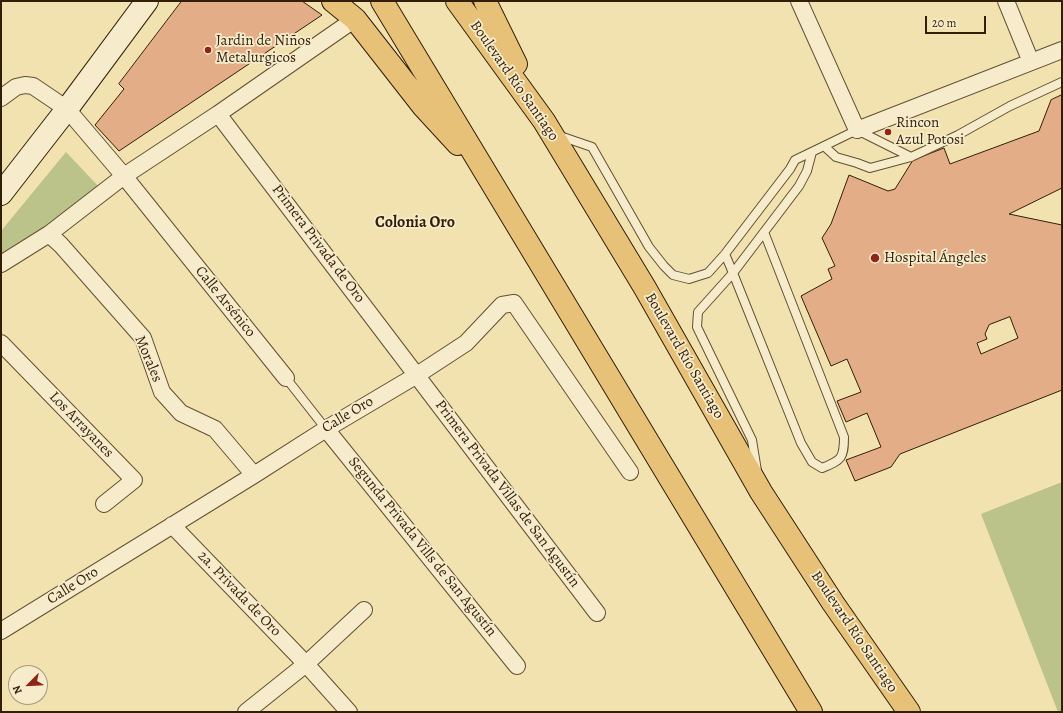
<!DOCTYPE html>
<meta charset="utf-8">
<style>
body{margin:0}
#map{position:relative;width:1063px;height:713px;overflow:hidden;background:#f1e2b0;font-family:Alegreya,serif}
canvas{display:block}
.frame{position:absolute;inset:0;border:2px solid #331f07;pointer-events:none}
.north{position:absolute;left:8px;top:665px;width:40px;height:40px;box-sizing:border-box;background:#f6eccc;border:1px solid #a89a7d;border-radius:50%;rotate:246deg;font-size:11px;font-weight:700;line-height:16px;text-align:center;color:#331f07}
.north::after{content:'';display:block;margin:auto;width:14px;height:18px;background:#8f2418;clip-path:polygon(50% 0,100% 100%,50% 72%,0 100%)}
.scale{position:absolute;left:925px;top:16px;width:61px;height:18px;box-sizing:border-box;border:2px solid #331f07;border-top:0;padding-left:5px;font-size:12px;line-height:14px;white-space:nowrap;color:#331f07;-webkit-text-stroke:3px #f6eccc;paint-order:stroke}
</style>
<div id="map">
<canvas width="1063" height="713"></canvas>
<div class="frame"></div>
<div class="north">N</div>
<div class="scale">20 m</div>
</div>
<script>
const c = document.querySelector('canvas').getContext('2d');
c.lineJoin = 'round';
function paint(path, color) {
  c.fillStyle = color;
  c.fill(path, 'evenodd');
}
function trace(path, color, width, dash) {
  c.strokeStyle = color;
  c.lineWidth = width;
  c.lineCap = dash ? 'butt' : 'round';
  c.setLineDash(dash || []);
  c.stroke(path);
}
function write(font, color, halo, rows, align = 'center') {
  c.font = font + ' Alegreya,serif';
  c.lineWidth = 3.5;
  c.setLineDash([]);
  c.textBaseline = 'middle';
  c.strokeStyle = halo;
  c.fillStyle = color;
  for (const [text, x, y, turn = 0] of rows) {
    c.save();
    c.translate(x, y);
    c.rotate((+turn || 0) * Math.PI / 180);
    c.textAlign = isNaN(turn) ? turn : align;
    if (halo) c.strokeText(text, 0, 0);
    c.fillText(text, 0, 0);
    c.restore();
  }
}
const green = new Path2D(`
 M 66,152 L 101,189 L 45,232 L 1,255 L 1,231 Z
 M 1062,482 L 1062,712 L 1058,712 L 981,514 Z`);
const building = new Path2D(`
 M 182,1 L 302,1 L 322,15 L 119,151 L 95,125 L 124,89 L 119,84 Z
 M 1062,95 L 1062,188 L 1009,214 L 1062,225 L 1062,390 L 900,454 L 891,467 L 855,481 L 846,460 L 881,447 L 867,413 L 846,422 L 837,401 L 861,392 L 847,359 L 831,366 L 801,296 L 832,279 L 828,269 L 835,266 L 822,238 L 831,224 L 849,175 L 888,191 L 895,189 L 913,160 L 944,148 L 950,164 L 1039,131 L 1051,100 ZM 1010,317 L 1018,338 L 981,354 L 977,343 L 987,339 L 985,334 L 989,325 Z`);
const lane = new Path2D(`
 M 557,135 L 592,147 L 649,247 L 664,266 L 673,275 L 689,279 L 708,273 L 725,254 L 790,169 L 795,160 L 824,146 L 857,130 L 911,157
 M 824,146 L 836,157 L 857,163 L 870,168 L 911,157 L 958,135 L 1010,106 L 1062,82
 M 725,254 L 733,273 L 801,443 L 812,462 L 822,468 C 842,460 844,458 844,437 L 764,232
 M 286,378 L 326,429
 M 757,471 L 752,440 L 697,327 L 698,312 L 733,273 L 799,186 L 807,171 L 812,152`);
const street = new Path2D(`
 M 799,1 L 857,130 L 1062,50
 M 1006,1 L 1031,62
 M 1,98 L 16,87 L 25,85 L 33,86 L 67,109 L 124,176 L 286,378
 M 218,114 L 597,613
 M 49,234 L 61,245 L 143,338 L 162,392 L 181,413 L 215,429 L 254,475
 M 1,264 L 49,234 L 124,176 L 218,114 L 355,19
 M 1,343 L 134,480 L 104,504
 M 326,429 L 517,666
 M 172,525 L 306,664 L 349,712
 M 1,631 L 254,475 L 326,429 L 417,375 L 466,343 L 502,305 L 514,303 L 630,472
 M 246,712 L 306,664 L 364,610`);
const secondary = new Path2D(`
 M 1,194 L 67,109 L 147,1`);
const primary = new Path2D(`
 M 333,1 L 355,19 L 423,106 L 458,144
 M 382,1 L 811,712
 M 457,1 L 544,121 L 645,288 L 761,492 L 833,603 L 909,712
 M 485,1 L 516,64`);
const markers = [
 [208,50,4,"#8f2418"],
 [888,132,4,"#8f2418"],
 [875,258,5,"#8f2418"]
];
const poiNames = [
 ["Jardin de Niños",216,41],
 ["Metalurgicos",216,58],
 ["Rincon",896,123],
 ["Azul Potosi",896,140],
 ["Hospital Ángeles",884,258]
];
const streetNames = [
 ["Boulevard Río Santiago",514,81,55],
 ["Primera Privada de Oro",318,244,53],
 ["Calle Arsénico",225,302,51],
 ["Boulevard Río Santiago",684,356,60],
 ["Morales",148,359,67],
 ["Calle Oro",348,415,-31],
 ["Los Arrayanes",81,425,46],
 ["Primera Privada Villas de San Agustín",507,494,53],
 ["Segunda Privada Vills de San Agustín",422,547,51],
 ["Calle Oro",73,586,-32],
 ["2a. Privada de Oro",239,594,46],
 ["Boulevard Río Santiago",854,632,56]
];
const neighbourhoodNames = [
 ["Colonia Oro",415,223]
];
paint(green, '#bcc38a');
paint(building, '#e2ad87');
trace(building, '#331f07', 1);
trace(lane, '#625031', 10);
trace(street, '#625031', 18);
trace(secondary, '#331f07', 24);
trace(primary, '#331f07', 24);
trace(lane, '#f6eccc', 8);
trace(street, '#f6eccc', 16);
trace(secondary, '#f6eccc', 22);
trace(primary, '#e8c178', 22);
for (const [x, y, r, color] of markers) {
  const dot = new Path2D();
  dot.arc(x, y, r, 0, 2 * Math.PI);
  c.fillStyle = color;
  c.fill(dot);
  trace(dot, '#f6eccc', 1.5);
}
write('15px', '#331f07', '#f6eccc', poiNames, 'left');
write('15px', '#331f07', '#f6eccc', streetNames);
write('bold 16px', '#331f07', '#f6eccc', neighbourhoodNames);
</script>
